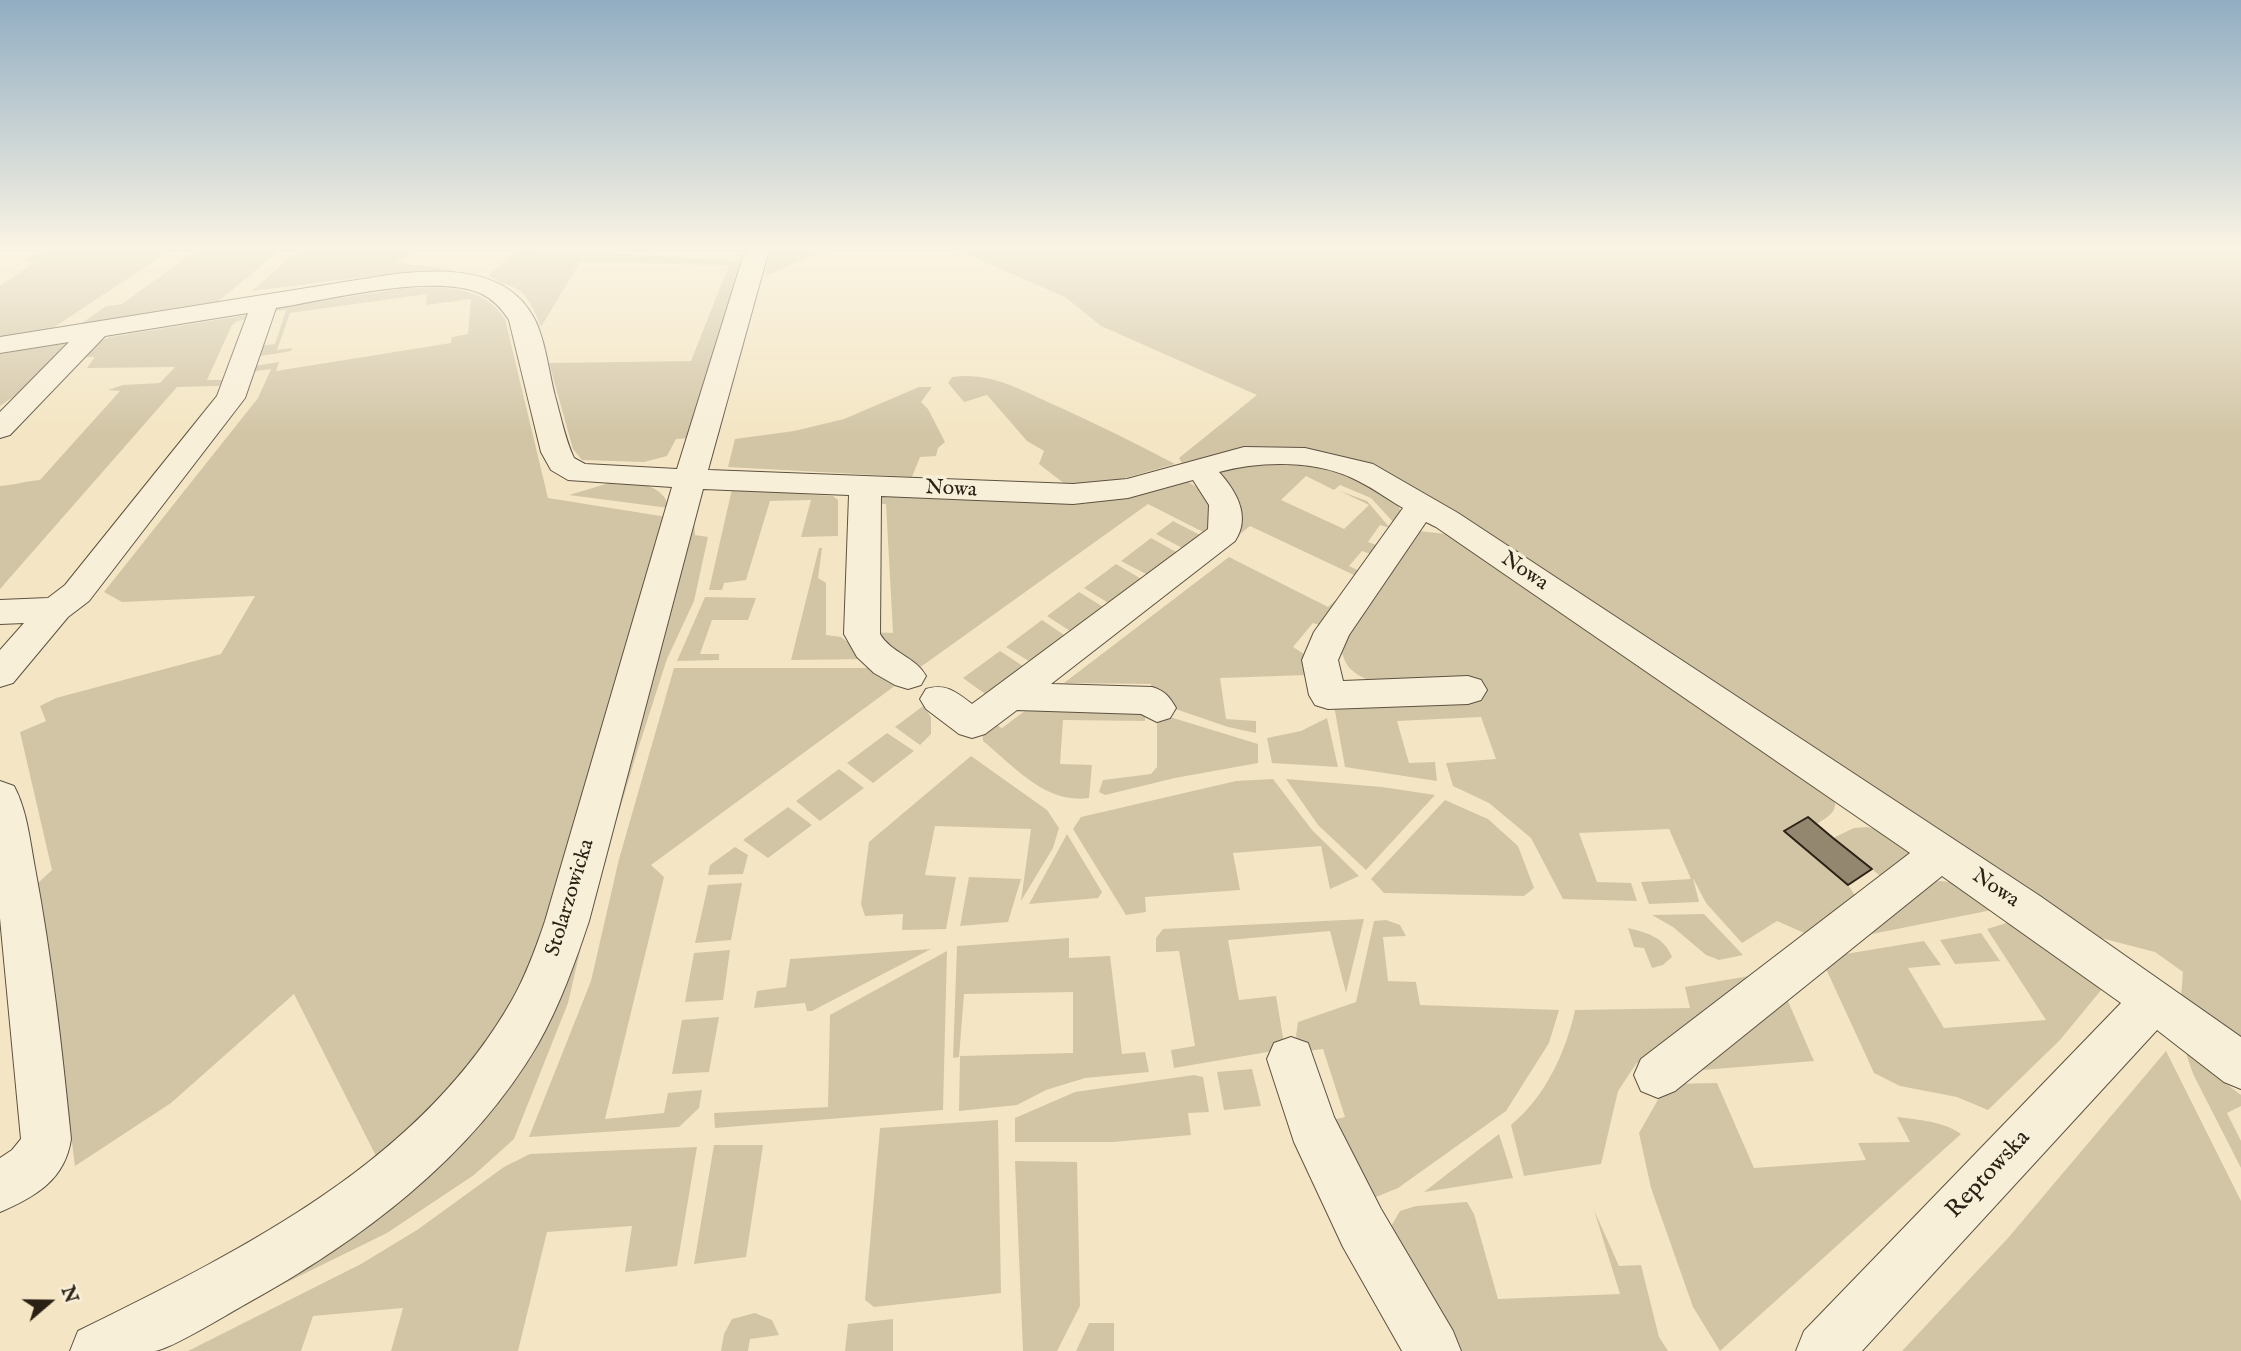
<!DOCTYPE html>
<style>
body{margin:0}
#map{position:relative;width:2241px;height:1351px;overflow:hidden;background:#f4e6c4;font-family:"IM FELL English",serif}
canvas{display:block}
.north{position:absolute;left:14px;top:1267px;width:70px;height:70px;-webkit-text-stroke:5px #f8efd9;paint-order:stroke;rotate:70deg;font-size:19px;font-weight:700;line-height:28px;text-align:center;color:#2b2115}
.north::after{content:'';display:block;margin:auto;width:24px;height:32px;background:#2b2115;clip-path:polygon(50% 0,100% 100%,50% 72%,0 100%)}
</style>
<div id="map">
<canvas width="2241" height="1351"></canvas>
<div class="north">N</div>
</div>
<script>
const c = document.querySelector('canvas').getContext('2d');
c.lineJoin = 'round';
function paint(path, color) {
  c.fillStyle = color;
  c.fill(path, 'evenodd');
}
function trace(path, color, width, dash) {
  c.strokeStyle = color;
  c.lineWidth = width;
  c.lineCap = dash ? 'butt' : 'round';
  c.setLineDash(dash || []);
  c.stroke(path);
}
function write(font, color, halo, rows, align = 'center') {
  c.font = font + ' "IM FELL English",serif';
  c.lineWidth = 7;
  c.setLineDash([]);
  c.textBaseline = 'middle';
  c.strokeStyle = halo;
  c.fillStyle = color;
  for (const [text, x, y, turn = 0] of rows) {
    c.save();
    c.translate(x, y);
    c.rotate((+turn || 0) * Math.PI / 180);
    c.textAlign = isNaN(turn) ? turn : align;
    if (halo) c.strokeText(text, 0, 0);
    c.fillText(text, 0, 0);
    c.restore();
  }
}
const green = new Path2D(`
 M 64,246 L 177,246 L 44,334 L 0,341 L 0,286 L 35,262 L 25,260 L 49,249 Z
 M 202,246 L 285,246 L 214,305 L 75,328 L 106,306 L 122,304 Z
 M 309,246 L 420,246 L 397,263 L 456,270 L 453,274 L 396,273 L 252,291 L 300,249 Z
 M 772,246 L 834,246 L 765,276 L 769,251 Z
 M 947,246 L 2241,246 L 2241,1049 L 2181,997 L 2183,972 L 2155,952 L 2093,936 L 1374,470 L 1235,451 L 1182,463 L 1179,458 L 1257,395 L 1101,326 L 1065,297 Z
 M 519,248 L 745,261 L 692,438 L 676,439 L 667,456 L 644,462 L 582,460 L 573,449 L 549,363 L 691,361 L 729,265 L 580,262 L 541,327 C 535,313 529,295 515,288 C 506,284 497,282 489,275 Z
 M 407,288 C 443,287 483,285 505,319 L 548,498 L 667,517 L 534,965 L 504,1019 L 437,1107 L 376,1156 L 294,994 L 171,1103 L 75,1166 L 38,883 L 52,870 L 20,732 L 46,721 L 40,706 L 56,698 L 221,654 L 255,596 L 122,602 L 104,592 L 258,398 L 271,369 L 250,372 L 254,366 L 279,362 L 276,371 L 451,343 L 452,337 L 468,334 L 471,299 L 426,305 L 427,294 L 290,313 L 277,350 L 292,348 L 291,351 L 255,357 L 258,346 L 275,344 L 286,310 L 269,312 L 271,308 Z
 M 253,314 L 252,318 L 237,321 L 232,325 L 207,380 L 229,380 L 218,386 L 177,387 L 0,589 L 0,486 C 15,485 26,481 40,480 L 120,391 L 108,390 L 123,385 L 160,383 L 175,367 L 87,368 L 95,357 L 79,357 L 95,342 L 110,337 Z
 M 73,342 L 60,357 L 54,357 L 20,392 L 0,406 L 0,354 Z
 M 952,377 C 991,371 1025,392 1059,407 C 1099,425 1137,444 1175,464 L 1096,486 L 1070,488 L 1039,464 L 1044,451 L 1027,441 L 987,395 L 964,402 L 948,383 Z
 M 919,387 L 932,387 L 921,402 L 928,409 L 945,442 L 938,448 L 936,456 L 920,457 L 912,477 L 728,467 L 735,439 L 794,431 L 844,419 Z
 M 1293,464 C 1324,467 1391,483 1403,515 L 1395,524 L 1371,498 L 1340,485 L 1334,490 L 1306,476 L 1281,500 L 1344,529 L 1369,505 L 1340,491 L 1367,501 L 1390,528 L 1380,525 L 1368,542 L 1385,548 L 1379,557 L 1362,551 L 1349,566 L 1366,574 L 1356,576 L 1250,526 L 1219,551 L 1219,470 L 1227,467 Z
 M 616,481 C 638,484 663,483 669,508 L 569,495 Z
 M 1188,482 C 1207,490 1216,516 1205,533 L 1148,504 L 915,671 L 873,632 L 893,633 L 886,504 L 871,504 L 875,499 L 884,494 Z
 M 732,489 L 833,496 L 838,500 L 838,536 L 801,537 L 811,500 L 770,501 L 746,580 L 724,583 L 722,590 L 709,590 Z
 M 694,520 L 695,535 L 708,537 L 694,601 L 667,659 L 638,749 L 591,904 L 568,1003 L 514,1139 L 474,1175 L 387,1233 L 147,1351 L 139,1351 L 511,1074 Z
 M 1173,521 L 1200,535 L 1184,549 L 1156,534 Z
 M 1418,531 L 1446,534 L 1835,800 C 1837,813 1827,817 1817,824 L 1807,817 L 1784,832 L 1848,885 L 1861,904 L 1811,936 L 1777,921 L 1742,943 L 1706,903 L 1693,878 L 1699,902 L 1649,904 L 1641,882 L 1691,879 L 1669,829 L 1579,833 L 1597,882 L 1631,883 L 1637,901 L 1563,899 L 1531,838 L 1489,803 L 1453,786 L 1446,763 L 1496,759 L 1481,717 L 1397,721 L 1409,763 L 1435,762 L 1437,781 L 1345,767 L 1333,700 L 1381,685 C 1349,673 1343,668 1339,635 Z
 M 1151,538 L 1178,553 L 1148,575 L 1121,561 Z
 M 819,548 L 822,548 L 818,578 L 826,583 L 826,635 L 841,637 L 869,659 L 791,660 Z
 M 1229,557 L 1328,607 L 1337,599 L 1343,605 L 1326,627 L 1313,623 L 1293,647 L 1304,654 L 1302,665 L 1307,675 L 1220,678 L 1226,719 L 1256,721 L 1256,733 L 1228,727 L 1152,701 L 1151,684 L 1064,683 Z
 M 1116,564 L 1143,580 L 1110,604 L 1084,588 Z
 M 1079,592 L 1105,608 L 1073,633 L 1047,616 Z
 M 705,597 L 756,598 L 748,620 L 712,620 L 700,654 L 719,654 L 719,660 L 677,661 Z
 M 1042,620 L 1067,637 L 1032,663 L 1006,647 Z
 M 1000,651 L 1026,668 L 988,696 L 963,678 Z
 M 674,668 L 871,668 L 896,685 L 651,865 L 664,877 L 605,1119 L 664,1113 L 668,1093 L 702,1090 L 699,1108 L 679,1127 L 529,1137 L 591,981 L 619,859 Z
 M 923,706 L 931,717 L 931,734 L 920,745 L 895,727 Z
 M 1030,707 L 1145,708 L 1145,721 L 1063,720 L 1060,764 L 1092,765 L 1089,798 C 1045,804 1015,767 983,741 L 982,730 L 990,722 L 1002,728 Z
 M 1157,713 L 1258,744 L 1258,763 L 1175,778 L 1105,795 L 1099,792 L 1103,780 L 1151,774 L 1157,767 Z
 M 1327,718 L 1338,767 L 1272,763 L 1267,738 L 1301,731 Z
 M 887,733 L 914,751 L 873,783 L 847,763 Z
 M 971,756 L 1047,810 L 1059,828 L 1053,848 L 1021,901 L 1031,829 L 935,826 L 925,875 L 956,877 L 946,929 L 902,930 L 903,914 L 865,916 L 861,904 L 869,842 Z
 M 839,769 L 864,788 L 820,821 L 796,801 Z
 M 1273,779 L 1312,830 L 1359,876 L 1330,889 L 1321,846 L 1233,853 L 1240,890 L 1145,897 L 1146,912 L 1126,915 L 1073,829 L 1081,817 L 1236,781 Z
 M 1286,779 L 1382,787 L 1435,795 L 1366,870 L 1318,825 Z
 M 1445,800 L 1488,819 L 1518,846 L 1534,888 L 1524,896 L 1384,893 L 1371,879 Z
 M 788,807 L 812,825 L 768,858 L 743,840 Z
 M 1867,827 L 1878,830 L 1911,851 L 1912,859 L 1889,883 L 1833,838 L 1854,828 Z
 M 1067,834 L 1102,892 L 1098,898 L 1029,904 Z
 M 735,847 L 748,855 L 743,874 L 708,875 L 710,865 Z
 M 969,877 L 1021,879 L 1008,922 L 960,926 Z
 M 1941,881 L 1959,883 L 1997,909 L 1862,936 L 1928,882 Z
 M 742,883 L 731,940 L 695,943 L 708,885 Z
 M 1704,914 L 1743,955 L 1719,960 L 1706,955 L 1673,927 L 1652,915 Z
 M 1364,919 L 1346,993 L 1330,931 L 1228,940 L 1239,1000 L 1276,996 L 1285,1049 L 1174,1068 L 1171,1050 L 1195,1046 L 1179,951 L 1156,952 L 1156,938 L 1163,929 Z
 M 1386,920 L 1400,925 L 1406,936 L 1383,937 L 1388,981 L 1416,982 L 1420,1005 L 1559,1010 L 1549,1043 L 1506,1111 L 1398,1188 L 1364,1202 L 1324,1122 L 1345,1117 L 1323,1049 L 1300,1052 L 1296,1036 L 1298,1022 L 1356,1002 L 1374,921 Z
 M 2013,921 L 2102,989 L 2060,1040 L 1988,1110 L 1957,1097 L 1900,1086 L 1874,1073 L 1821,958 L 1924,941 L 1941,965 L 1908,968 L 1944,1028 L 2046,1020 L 1987,929 Z
 M 1628,928 C 1648,933 1664,937 1672,957 L 1663,965 L 1652,968 L 1644,948 L 1634,947 Z
 M 1981,933 L 2000,961 L 1955,964 L 1940,940 Z
 M 1069,938 L 1069,958 L 1110,956 L 1122,1054 L 1145,1052 L 1149,1072 L 1085,1078 L 1046,1090 L 1017,1105 L 959,1111 L 960,1056 L 1073,1053 L 1073,992 L 964,994 L 959,1057 L 953,1058 L 957,946 Z
 M 931,949 L 812,1011 L 807,1011 L 805,1003 L 754,1008 L 757,991 L 786,987 L 790,959 Z
 M 730,950 L 723,1000 L 685,1002 L 694,953 Z
 M 947,951 L 943,1110 L 715,1128 L 714,1113 L 828,1107 L 830,1015 Z
 M 1761,974 L 1710,1016 L 1636,1064 L 1618,1091 L 1601,1164 L 1524,1176 L 1511,1125 C 1545,1097 1566,1052 1575,1010 L 1690,1008 L 1685,987 Z
 M 1784,992 L 1814,1061 L 1678,1072 Z
 M 719,1017 L 709,1072 L 672,1074 L 682,1020 Z
 M 2166,1051 L 2241,1201 L 2241,1351 L 1902,1351 L 2008,1238 Z
 M 2186,1053 L 2241,1095 L 2241,1106 L 2227,1113 L 2241,1141 L 2241,1168 L 2193,1074 Z
 M 1252,1069 L 1261,1106 L 1224,1110 L 1217,1072 Z
 M 1194,1075 L 1203,1077 L 1209,1112 L 1188,1113 L 1191,1135 L 1113,1142 L 1015,1142 L 1015,1118 L 1075,1092 Z
 M 1717,1083 L 1754,1168 L 1866,1160 L 1858,1143 L 1910,1142 L 1897,1117 C 1919,1120 1943,1121 1961,1134 L 1720,1351 L 1693,1307 L 1651,1188 L 1639,1133 L 1667,1084 Z
 M 998,1120 L 1001,1293 L 874,1307 L 865,1300 L 880,1128 Z
 M 1499,1134 L 1513,1178 L 1424,1192 Z
 M 714,1145 L 763,1145 L 746,1257 L 694,1264 Z
 M 697,1147 L 677,1266 L 625,1272 L 632,1226 L 547,1232 L 518,1351 L 391,1351 L 403,1308 L 313,1316 L 301,1351 L 188,1351 L 361,1264 L 417,1230 L 504,1167 L 530,1154 Z
 M 1015,1161 L 1077,1162 L 1080,1306 L 1057,1351 L 1023,1351 Z
 M 1467,1202 L 1474,1214 L 1498,1299 L 1620,1294 L 1594,1210 L 1619,1266 L 1641,1265 L 1659,1337 L 1668,1351 L 1443,1351 L 1383,1240 L 1400,1211 L 1416,1206 Z
 M 755,1313 L 772,1320 L 779,1335 L 750,1339 L 748,1351 L 721,1351 L 724,1334 L 732,1319 Z
 M 893,1319 L 893,1351 L 845,1351 L 848,1324 Z
 M 1089,1323 L 1114,1323 L 1114,1351 L 1076,1351 Z`);
const building = new Path2D(`
 M 1808,817 L 1833,838 L 1872,869 L 1848,885 L 1784,831 Z`);
const minor = new Path2D(`
 M 750,246 L 774,246 L 767,257 L 708,470 L 1073,484 L 1127,479 L 1244,447 L 1305,448 L 1373,464 L 1458,513 L 2040,896 L 2241,1037 L 2241,1089 L 2224,1082 L 2157,1030 L 1862,1351 L 1796,1351 L 1804,1331 L 2121,1003 L 1942,876 L 1675,1091 L 1658,1098 L 1641,1091 L 1634,1075 L 1641,1059 L 1910,853 L 1436,527 L 1426,522 L 1349,635 L 1338,660 L 1343,681 L 1468,676 L 1481,680 L 1487,690 L 1481,700 L 1468,704 L 1328,709 L 1315,705 L 1309,695 L 1302,660 L 1314,632 L 1403,508 C 1386,498 1370,486 1352,478 C 1313,460 1260,461 1219,472 C 1237,492 1251,517 1235,541 L 1051,684 L 1152,687 C 1165,691 1169,696 1176,708 L 1170,718 L 1157,722 L 1141,714 L 1017,710 L 985,734 L 972,738 L 959,734 L 926,709 L 920,699 L 926,689 C 946,683 956,692 972,704 L 1208,529 L 1209,505 L 1193,480 L 1128,498 L 1073,504 L 881,496 L 880,634 C 891,653 916,657 926,676 L 921,685 L 908,689 L 895,685 L 874,673 L 857,657 L 844,634 L 849,495 L 703,489 L 589,921 C 575,963 560,1005 538,1044 C 471,1159 359,1242 244,1305 C 226,1315 171,1349 155,1351 C 128,1351 97,1351 70,1351 L 78,1331 C 240,1251 419,1164 512,1000 C 526,975 536,948 545,921 L 672,487 L 568,480 L 551,470 L 541,452 L 509,320 C 502,309 494,300 482,294 C 435,272 327,300 276,308 L 245,398 L 89,601 L 68,617 L 13,683 L 0,687 L 0,650 L 24,623 L 0,624 L 0,600 L 48,598 L 65,585 L 217,396 L 248,313 L 105,336 L 10,435 L 0,438 L 0,412 L 69,342 L 0,353 L 0,337 L 388,275 C 439,269 506,265 534,318 C 545,338 549,373 555,396 C 561,417 565,439 574,458 L 585,464 L 677,469 L 743,257 Z
 M 0,781 L 14,786 C 27,810 30,841 35,868 C 52,958 62,1049 71,1139 C 65,1180 35,1197 0,1212 L 0,1158 L 12,1150 L 21,1139 L 0,918 Z
 M 1291,1037 L 1308,1043 L 1334,1117 L 1381,1209 L 1453,1331 L 1461,1351 L 1402,1351 L 1343,1247 L 1294,1142 L 1267,1059 L 1274,1043 Z`);
const streetNames = [
 ["Nowa",951,490,3],
 ["Nowa",1524,572,34],
 ["Nowa",1995,889,34],
 ["Stolarzowicka",571,898,-73]
];
const nearStreetnames = [
 ["Reptowska",1989,1175,-47]
];
paint(green, '#d2c5a6');
paint(building, '#948770');
trace(building, '#2b2115', 2);
trace(minor, '#5d5241', 2);
paint(minor, '#f8efd9');
const sky = c.createLinearGradient(0, 0, 0, 435);
sky.addColorStop(0, '#91adc2');
sky.addColorStop(0.57, '#faf4e4');
sky.addColorStop(1, '#faf4e400');
c.fillStyle = sky;
c.fillRect(0, 0, 2241, 435);
write('21px', '#2b2115', '#f8efd9', streetNames);
write('24px', '#2b2115', '#f8efd9', nearStreetnames);
</script>
